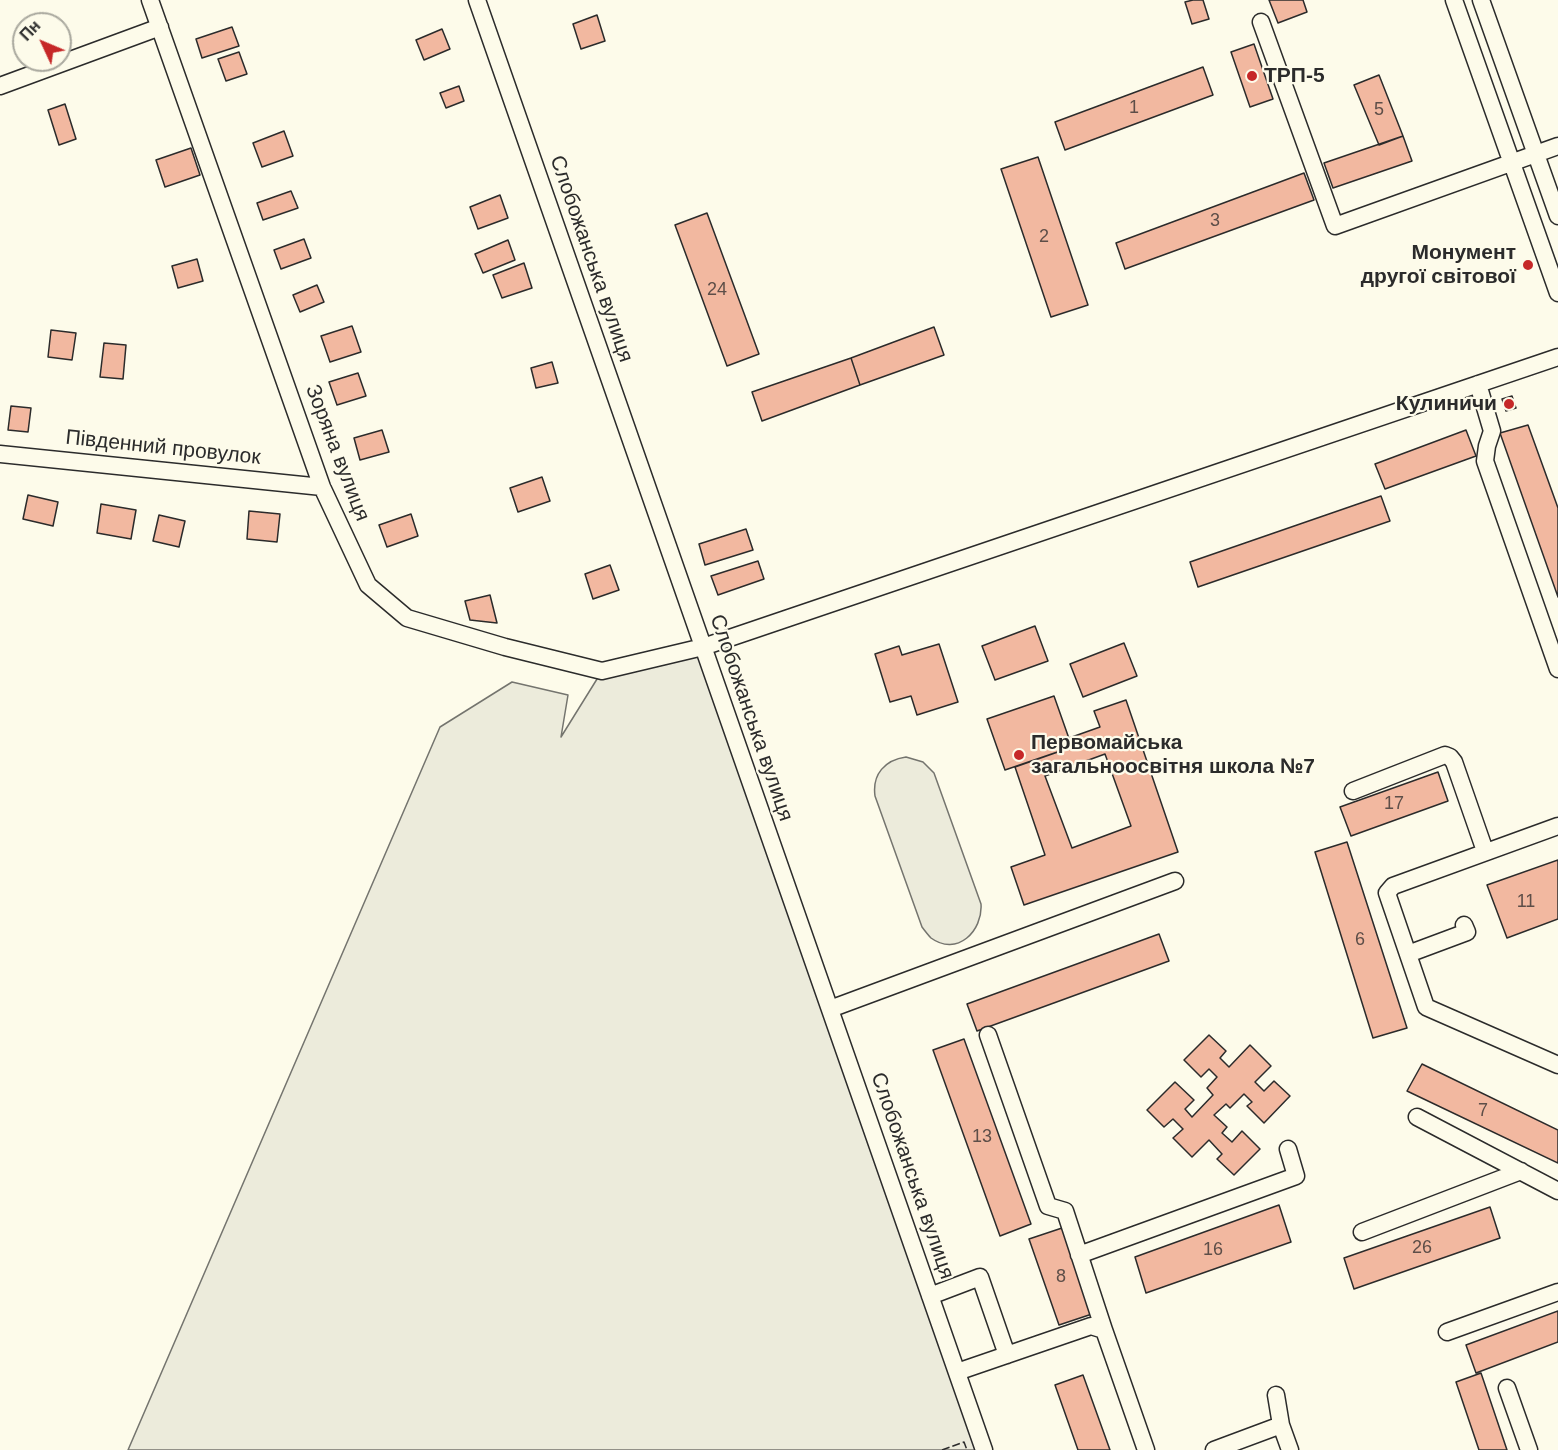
<!DOCTYPE html>
<meta charset="utf-8">
<style>
body{margin:0}
#map{position:relative;width:1558px;height:1450px;overflow:hidden;background:#fdfbea;font-family:Helvetica,sans-serif}
canvas{display:block}
.north{position:absolute;left:12px;top:12px;width:60px;height:60px;box-sizing:border-box;background:#fdfbea;border:2px solid #a9a89e;border-radius:50%;rotate:314deg;font-size:16px;font-weight:700;line-height:24px;text-align:center;color:#2b2b2b}
.north::after{content:'';display:block;margin:auto;width:21px;height:27px;background:#c62828;clip-path:polygon(50% 0,100% 100%,50% 72%,0 100%)}
</style>
<div id="map">
<canvas width="1558" height="1450"></canvas>
<div class="north">Пн</div>
</div>
<script>
const c = document.querySelector('canvas').getContext('2d');
c.lineJoin = 'round';
function paint(path, color) {
  c.fillStyle = color;
  c.fill(path, 'evenodd');
}
function trace(path, color, width, dash) {
  c.strokeStyle = color;
  c.lineWidth = width;
  c.lineCap = dash ? 'butt' : 'round';
  c.setLineDash(dash || []);
  c.stroke(path);
}
function write(font, color, halo, rows, align = 'center') {
  c.font = font + ' Helvetica,sans-serif';
  c.lineWidth = 4.5;
  c.setLineDash([]);
  c.textBaseline = 'middle';
  c.strokeStyle = halo;
  c.fillStyle = color;
  for (const [text, x, y, turn = 0] of rows) {
    c.save();
    c.translate(x, y);
    c.rotate((+turn || 0) * Math.PI / 180);
    c.textAlign = isNaN(turn) ? turn : align;
    if (halo) c.strokeText(text, 0, 0);
    c.fillText(text, 0, 0);
    c.restore();
  }
}
const green = new Path2D(`
 M 703,647 L 984,1450 L 128,1450 L 440,727 L 512,682 L 568,695 L 561,737 L 602,671 Z
 M 906,757 L 923,762 L 934,773 L 981,904 C 983,931 957,957 931,938 C 928,935 925,931 922,927 L 875,796 C 872,774 885,760 906,757 Z`);
const building = new Path2D(`
 M 1193,0 L 1203,0 L 1209,19 L 1192,24 L 1185,2 Z
 M 1269,0 L 1303,0 L 1307,12 L 1278,23 Z
 M 597,15 L 605,41 L 581,49 L 573,24 Z
 M 232,27 L 239,46 L 202,58 L 196,39 Z
 M 442,29 L 450,49 L 424,60 L 416,40 Z
 M 1254,44 L 1273,99 L 1250,107 L 1231,52 Z
 M 239,52 L 247,74 L 226,81 L 218,59 Z
 M 1203,67 L 1213,95 L 1065,150 L 1055,122 Z
 M 1379,75 L 1403,136 L 1379,145 L 1354,85 Z
 M 459,86 L 464,101 L 446,108 L 440,93 Z
 M 65,104 L 76,139 L 59,145 L 48,110 Z
 M 284,131 L 293,156 L 262,167 L 253,143 Z
 M 1403,136 L 1412,161 L 1333,188 L 1324,163 Z
 M 191,148 L 200,175 L 165,187 L 156,160 Z
 M 1038,157 L 1088,305 L 1051,317 L 1001,169 Z
 M 1304,173 L 1314,200 L 1125,269 L 1116,243 Z
 M 291,191 L 298,208 L 263,220 L 257,203 Z
 M 500,195 L 508,218 L 478,229 L 470,207 Z
 M 707,213 L 759,354 L 727,366 L 675,225 Z
 M 304,239 L 311,258 L 281,269 L 274,250 Z
 M 508,240 L 515,260 L 483,273 L 475,254 Z
 M 197,259 L 203,281 L 178,288 L 172,266 Z
 M 524,263 L 532,288 L 502,298 L 493,275 Z
 M 317,285 L 324,302 L 300,312 L 293,295 Z
 M 352,326 L 361,352 L 330,362 L 321,336 Z
 M 934,327 L 944,355 L 860,385 L 851,358 Z
 M 51,330 L 76,333 L 72,360 L 48,357 Z
 M 104,343 L 126,345 L 123,379 L 100,377 Z
 M 851,358 L 860,385 L 762,421 L 752,392 Z
 M 552,362 L 558,383 L 536,388 L 531,368 Z
 M 358,373 L 366,396 L 337,405 L 329,382 Z
 M 1512,396 L 1516,408 L 1506,411 L 1502,399 Z
 M 11,406 L 31,408 L 28,432 L 8,430 Z
 M 1528,425 L 1558,508 L 1558,597 L 1500,433 Z
 M 382,430 L 389,452 L 360,460 L 354,438 Z
 M 1466,430 L 1476,456 L 1385,489 L 1375,464 Z
 M 542,477 L 550,501 L 518,512 L 510,488 Z
 M 28,495 L 58,502 L 53,526 L 23,519 Z
 M 1381,496 L 1390,521 L 1198,587 L 1190,562 Z
 M 101,504 L 136,510 L 131,539 L 97,533 Z
 M 249,511 L 280,514 L 277,542 L 247,539 Z
 M 411,514 L 418,536 L 387,547 L 379,525 Z
 M 159,515 L 185,521 L 179,547 L 153,541 Z
 M 746,529 L 753,550 L 705,565 L 699,544 Z
 M 758,561 L 764,579 L 718,595 L 711,576 Z
 M 610,565 L 619,590 L 593,599 L 585,574 Z
 M 490,595 L 497,623 L 470,620 L 465,601 Z
 M 1035,626 L 1048,661 L 995,680 L 982,646 Z
 M 1124,643 L 1137,676 L 1083,697 L 1070,664 Z
 M 939,644 L 958,702 L 917,715 L 911,696 L 890,702 L 875,654 L 899,646 L 902,655 Z
 M 1054,696 L 1072,747 L 1005,770 L 987,719 Z
 M 1126,700 L 1178,852 L 1024,905 L 1011,867 L 1045,855 L 1015,767 L 1072,747 L 1069,738 L 1100,727 L 1094,711 ZM 1105,754 L 1131,826 L 1072,848 L 1045,776 Z
 M 1438,772 L 1448,801 L 1351,836 L 1340,807 Z
 M 1347,842 L 1407,1028 L 1373,1038 L 1315,852 Z
 M 1558,860 L 1558,919 L 1507,938 L 1487,885 Z
 M 1159,934 L 1169,961 L 977,1031 L 967,1004 Z
 M 1209,1035 L 1226,1051 L 1220,1058 L 1229,1067 L 1250,1045 L 1271,1066 L 1255,1082 L 1264,1091 L 1274,1081 L 1290,1096 L 1264,1123 L 1247,1106 L 1252,1102 L 1244,1094 L 1230,1108 L 1226,1104 L 1214,1115 L 1227,1127 L 1222,1133 L 1232,1142 L 1242,1131 L 1260,1149 L 1234,1175 L 1217,1159 L 1222,1154 L 1209,1140 L 1192,1157 L 1173,1138 L 1183,1129 L 1173,1119 L 1164,1127 L 1147,1110 L 1175,1082 L 1194,1100 L 1185,1109 L 1192,1117 L 1213,1095 L 1207,1088 L 1217,1077 L 1209,1069 L 1201,1077 L 1184,1060 Z
 M 964,1039 L 1031,1224 L 1000,1236 L 933,1050 Z
 M 1422,1064 L 1558,1130 L 1558,1163 L 1407,1091 Z
 M 1279,1205 L 1291,1242 L 1146,1293 L 1135,1257 Z
 M 1490,1207 L 1500,1238 L 1354,1289 L 1344,1258 Z
 M 1062,1228 L 1092,1314 L 1059,1325 L 1029,1239 Z
 M 1558,1311 L 1558,1342 L 1476,1373 L 1466,1345 Z
 M 1481,1373 L 1507,1450 L 1479,1450 L 1456,1382 Z
 M 1083,1375 L 1110,1450 L 1078,1450 L 1055,1385 Z`);
const minor = new Path2D(`
 M 150,0 L 322,487 L 368,585 L 407,618 L 505,647 L 602,671 L 703,647 L 1558,357
 M 477,0 L 984,1450
 M 1454,0 L 1558,293
 M 1481,0 L 1558,216
 M 1261,22 L 1335,226 L 1558,146
 M 0,86 L 160,27
 M 1478,384 L 1492,431 L 1487,446 L 1485,461 L 1558,669
 M 0,454 L 322,487
 M 1353,791 L 1445,755 L 1450,757 L 1454,762 L 1485,851
 M 1558,826 L 1393,886 L 1387,893 L 1426,1007 L 1558,1065
 M 1408,954 L 1467,932 L 1464,925
 M 830,1009 L 1175,881
 M 988,1035 L 1048,1206 L 1065,1211 L 1104,1330
 M 1417,1117 L 1558,1191
 M 1362,1232 L 1521,1171
 M 1079,1255 L 1296,1176 L 1288,1149
 M 930,1296 L 980,1277 L 1007,1355
 M 1447,1332 L 1558,1292
 M 957,1372 L 1091,1326 L 1104,1330 L 1146,1450
 M 1507,1388 L 1529,1450
 M 1276,1395 L 1281,1425 L 1290,1450
 M 1214,1450 L 1281,1425`);
const fence = new Path2D(`
 M 942,1450 L 964,1442 L 967,1450`);
const markers = [
 [1252,76,6,"#c62828"],
 [1528,265,6,"#c62828"],
 [1509,404,6,"#c62828"],
 [1019,755,6,"#c62828"]
];
const numberNames = [
 ["1",1134,108],
 ["5",1379,110],
 ["3",1215,221],
 ["2",1044,237],
 ["24",717,290],
 ["17",1394,804],
 ["11",1526,902],
 ["6",1360,940],
 ["7",1483,1111],
 ["13",982,1137],
 ["26",1422,1248],
 ["16",1213,1250],
 ["8",1061,1277]
];
const poiNames = [
 ["ТРП-5",1264,76],
 ["Монумент",1516,253,"right"],
 ["другої світової",1516,277,"right"],
 ["Кулиничи",1497,404,"right"],
 ["Первомайська",1031,743],
 ["загальноосвітня школа №7",1031,767]
];
const streetNames = [
 ["Слобожанська вулиця",591,259,71],
 ["Південний провулок",163,448,6],
 ["Зоряна вулиця",337,453,69],
 ["Слобожанська вулиця",751,718,71],
 ["Слобожанська вулиця",912,1176,71]
];
paint(green, '#ecebdb');
trace(green, '#74746e', 1.5);
paint(building, '#f2b8a0');
trace(building, '#2b2b2b', 1.5);
trace(minor, '#2b2b2b', 19);
trace(minor, '#fdfbea', 16);
trace(fence, '#2b2b2b', 1.5, [8, 3]);
for (const [x, y, r, color] of markers) {
  const dot = new Path2D();
  dot.arc(x, y, r, 0, 2 * Math.PI);
  c.fillStyle = color;
  c.fill(dot);
  trace(dot, '#fdfbea', 2);
}
write('18px', '#5d4e48', null, numberNames);
write('bold 21px', '#2b2b2b', '#fdfbea', poiNames, 'left');
write('21px', '#2b2b2b', '#fdfbea', streetNames);
</script>
